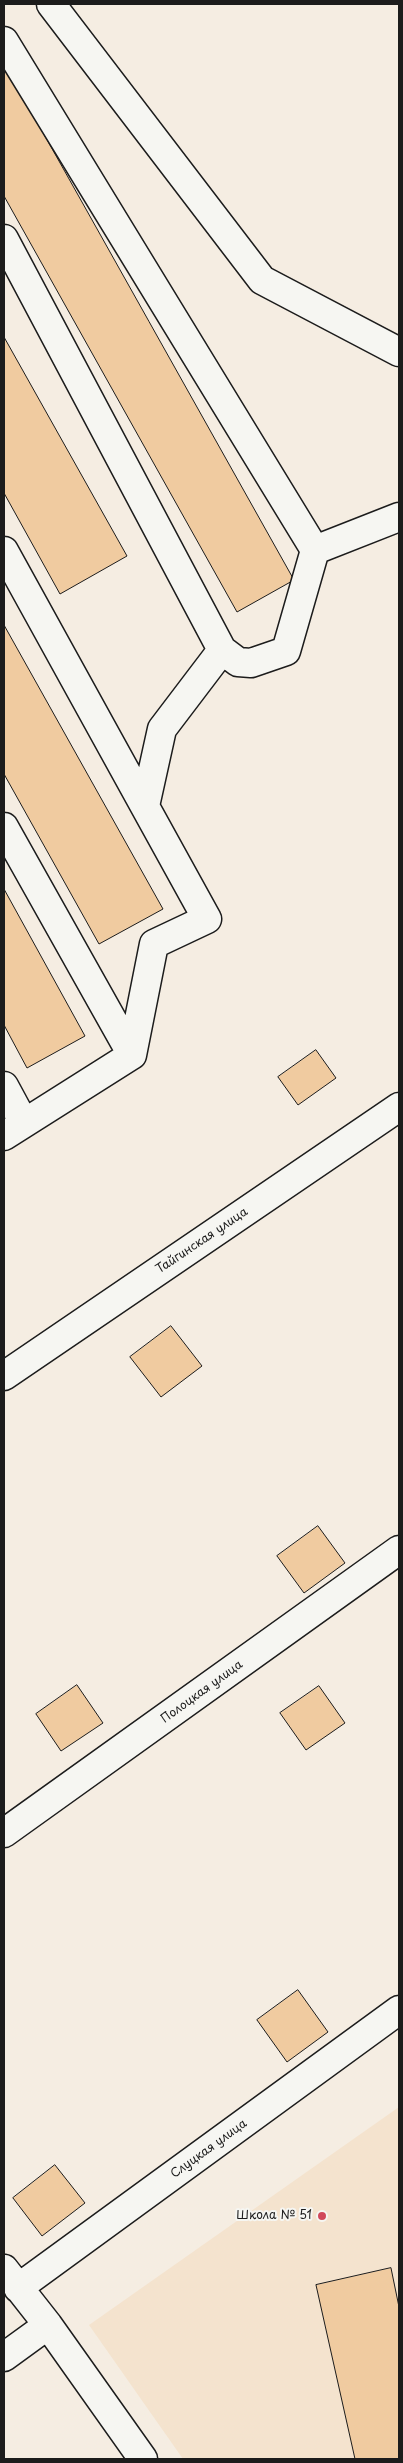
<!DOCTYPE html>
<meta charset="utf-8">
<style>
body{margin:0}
#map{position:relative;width:403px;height:2463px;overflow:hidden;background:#f5ede2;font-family:"Playpen Sans",sans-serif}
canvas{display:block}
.frame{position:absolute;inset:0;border:5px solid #1c1c1c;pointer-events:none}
</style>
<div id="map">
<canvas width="403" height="2463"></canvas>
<div class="frame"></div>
</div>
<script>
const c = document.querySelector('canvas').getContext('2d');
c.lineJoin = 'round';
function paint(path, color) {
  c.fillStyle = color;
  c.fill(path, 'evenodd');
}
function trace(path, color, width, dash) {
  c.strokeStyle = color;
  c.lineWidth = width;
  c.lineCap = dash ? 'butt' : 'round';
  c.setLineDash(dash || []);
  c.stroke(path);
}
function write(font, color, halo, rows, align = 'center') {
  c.font = font + ' "Playpen Sans",sans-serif';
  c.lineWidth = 4;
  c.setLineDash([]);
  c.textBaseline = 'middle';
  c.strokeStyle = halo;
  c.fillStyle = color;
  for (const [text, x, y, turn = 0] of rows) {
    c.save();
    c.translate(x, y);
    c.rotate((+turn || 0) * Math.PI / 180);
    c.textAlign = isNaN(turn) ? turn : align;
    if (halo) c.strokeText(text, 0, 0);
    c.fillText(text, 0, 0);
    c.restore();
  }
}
const built = new Path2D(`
 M 399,2107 L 399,2459 L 183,2459 L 89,2325 Z`);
const building = new Path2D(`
 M 4,63 L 294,580 L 237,612 L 4,196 Z
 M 4,337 L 127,556 L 60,594 L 4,493 Z
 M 4,625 L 163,909 L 99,944 L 4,774 Z
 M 4,889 L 85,1036 L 27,1068 L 4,1025 Z
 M 316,1050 L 336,1078 L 298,1105 L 278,1077 Z
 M 171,1326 L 202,1366 L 161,1397 L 130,1357 Z
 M 318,1526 L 345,1563 L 304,1593 L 277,1556 Z
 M 77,1685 L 103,1723 L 61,1751 L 36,1714 Z
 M 319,1686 L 345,1723 L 306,1750 L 280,1713 Z
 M 298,1990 L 328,2032 L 287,2062 L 257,2020 Z
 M 55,2165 L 85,2203 L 42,2236 L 13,2198 Z
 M 391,2268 L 399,2307 L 399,2459 L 355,2459 L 316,2285 Z`);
const minor = new Path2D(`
 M 51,4 L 262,280 L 399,352
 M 4,41 L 315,550 L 286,651 L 251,663 L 238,662 L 222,650 L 4,239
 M 315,550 L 399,517
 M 4,551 L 207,919 L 154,944 L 132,1055 L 4,1136
 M 145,806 L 162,729 L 222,650
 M 4,827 L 132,1055
 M 4,1086 L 24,1123
 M 4,1376 L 399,1107
 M 4,1833 L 399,1550
 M 4,2269 L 48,2325 L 143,2459
 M 18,2288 L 399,2010
 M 4,2357 L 48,2325`);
const markers = [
 [322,2216,5,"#d1495b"]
];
const streetNames = [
 ["Тайгинская улица",202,1241,-34],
 ["Полоцкая улица",202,1692,-36],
 ["Слуцкая улица",209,2149,-36]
];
const poiNames = [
 ["Школа № 51",312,2216]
];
paint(built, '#f4e3ce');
paint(building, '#f0cba0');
trace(building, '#1c1c1c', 1);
trace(minor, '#1c1c1c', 31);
trace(minor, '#f6f6f2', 28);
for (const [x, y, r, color] of markers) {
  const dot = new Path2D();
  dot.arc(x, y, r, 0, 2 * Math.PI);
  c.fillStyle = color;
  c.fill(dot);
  trace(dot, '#f6f6f2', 2);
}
write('12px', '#1c1c1c', '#f6f6f2', streetNames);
write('12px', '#1c1c1c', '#f6f6f2', poiNames, 'right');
</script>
